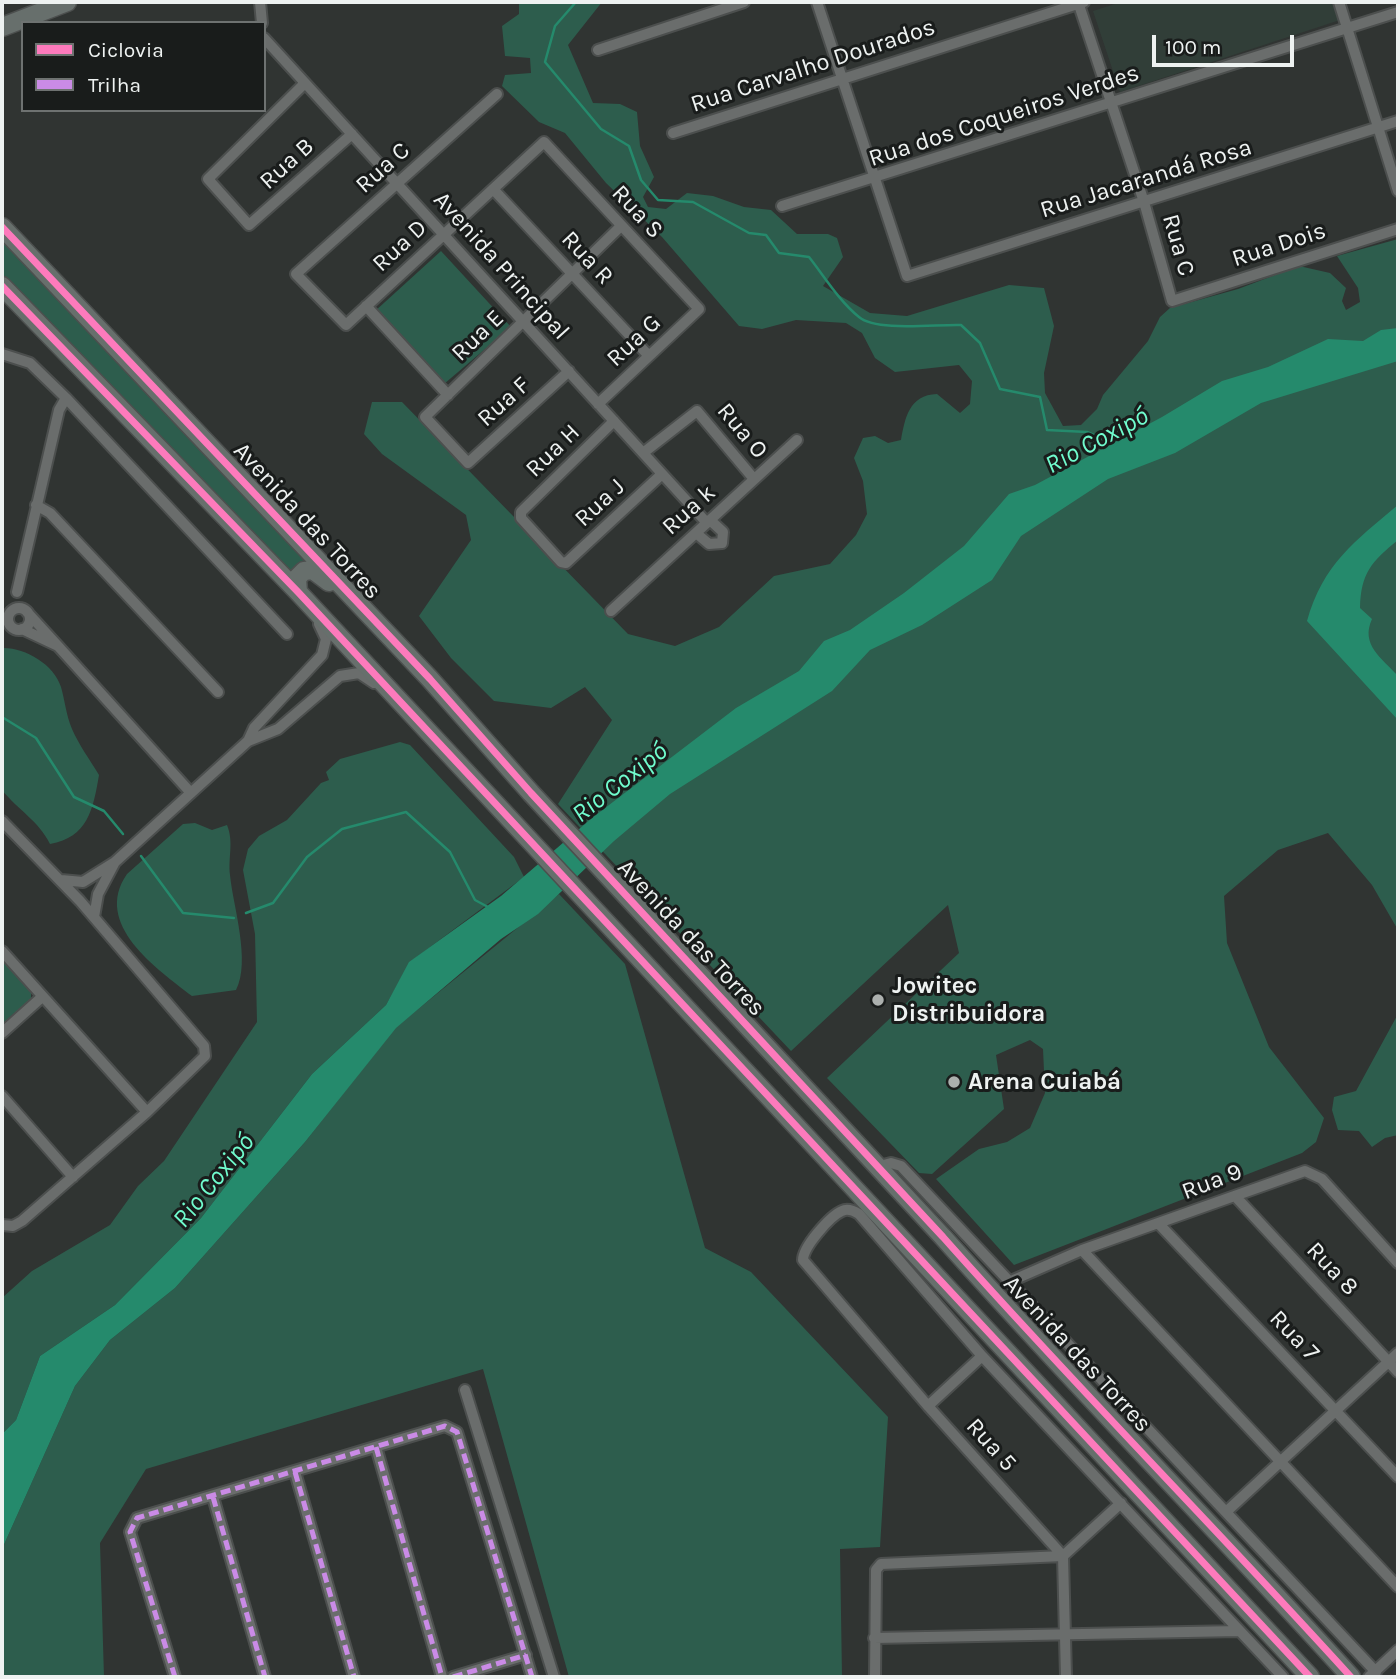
<!DOCTYPE html>
<meta charset="utf-8">
<style>
body{margin:0}
#map{position:relative;width:1400px;height:1679px;overflow:hidden;background:#303432;font-family:Karla,sans-serif}
canvas{display:block}
.frame{position:absolute;inset:0;border:4px solid #eef2f1;pointer-events:none}
.legend{position:absolute;left:21px;top:21px;width:245px;height:91px;box-sizing:border-box;background:#191c1b;border:2px solid #6e7271;margin:0;padding:9px 12px;list-style:none;font-size:21px;color:#eef2f1}
.legend li{display:flex;align-items:center;gap:14px;height:35px}
.legend b{width:35px;border:2px solid #6e7271}
.scale{position:absolute;left:1152px;top:35px;width:142px;height:32px;box-sizing:border-box;border:4px solid #eef2f1;border-top:0;padding-left:9px;font-size:21px;line-height:24px;white-space:nowrap;color:#eef2f1;-webkit-text-stroke:5px #191c1b;paint-order:stroke}
</style>
<div id="map">
<canvas width="1400" height="1679"></canvas>
<div class="frame"></div>
<ul class="legend">
<li><b style="height:9px;background:#fd7abc"></b>Ciclovia</li>
<li><b style="height:9px;background:#ca8be6"></b>Trilha</li>
</ul>
<div class="scale">100 m</div>
</div>
<script>
const c = document.querySelector('canvas').getContext('2d');
c.lineJoin = 'round';
function paint(path, color) {
  c.fillStyle = color;
  c.fill(path, 'evenodd');
}
function trace(path, color, width, dash) {
  c.strokeStyle = color;
  c.lineWidth = width;
  c.lineCap = dash ? 'butt' : 'round';
  c.setLineDash(dash || []);
  c.stroke(path);
}
function write(font, color, halo, rows, align = 'center') {
  c.font = font + ' Karla,sans-serif';
  c.lineWidth = 6;
  c.setLineDash([]);
  c.textBaseline = 'middle';
  c.strokeStyle = halo;
  c.fillStyle = color;
  for (const [text, x, y, turn = 0] of rows) {
    c.save();
    c.translate(x, y);
    c.rotate((+turn || 0) * Math.PI / 180);
    c.textAlign = isNaN(turn) ? turn : align;
    if (halo) c.strokeText(text, 0, 0);
    c.fillText(text, 0, 0);
    c.restore();
  }
}
const built = new Path2D(`
 M 1121,2 L 1334,2 L 1340,20 L 1120,92 L 1093,11 Z`);
const green = new Path2D(`
 M 519,2 L 602,2 L 568,45 L 593,103 L 620,104 L 637,112 L 640,146 L 654,177 L 643,197 L 648,207 L 666,209 L 687,193 L 713,196 L 744,207 L 771,210 L 797,234 L 828,234 L 837,238 L 843,257 L 823,286 L 870,313 L 907,316 L 1009,285 L 1044,288 L 1054,326 L 1044,373 L 1045,393 L 1063,426 L 1081,425 L 1097,409 L 1103,395 L 1148,341 L 1160,317 L 1170,308 L 1238,289 L 1299,266 L 1330,273 L 1346,288 L 1342,301 L 1346,310 L 1360,302 L 1358,288 L 1337,256 L 1398,239 L 1398,930 L 1372,885 L 1328,833 L 1278,850 L 1224,896 L 1227,943 L 1269,1047 L 1324,1118 L 1316,1142 L 1302,1153 L 1014,1265 L 936,1179 L 979,1149 L 1007,1142 L 1030,1128 L 1045,1093 L 1043,1049 L 1030,1040 L 996,1055 L 1004,1109 L 932,1174 L 919,1173 L 827,1078 L 959,953 L 948,905 L 791,1051 L 558,804 L 612,720 L 585,687 L 551,708 L 494,701 L 451,658 L 419,616 L 471,540 L 466,515 L 382,454 L 364,434 L 372,402 L 402,402 L 628,634 L 675,646 L 719,627 L 774,576 L 830,564 L 856,535 L 867,514 L 863,481 L 854,458 L 863,438 L 875,436 L 888,443 L 901,440 C 905,418 909,395 937,394 L 960,413 L 970,404 L 972,381 L 959,365 L 895,372 L 875,358 L 862,333 L 846,323 L 796,320 L 762,329 L 739,326 L 662,237 L 606,183 L 565,133 L 539,122 L 502,86 L 505,75 L 531,73 L 530,58 L 505,56 L 502,26 L 519,14 Z
 M 2,235 L 310,566 L 290,577 L 2,276 Z
 M 441,251 L 511,327 L 444,384 L 374,312 Z
 M 2,648 C 24,647 54,664 61,687 C 65,701 66,715 72,729 C 79,745 90,760 99,775 C 93,810 88,837 50,844 C 39,821 18,810 2,790 Z
 M 400,742 L 410,745 L 514,857 L 524,877 L 410,962 L 386,1005 L 312,1074 L 201,1218 L 115,1305 L 40,1356 L 16,1420 L 2,1434 L 2,1298 L 32,1271 L 110,1225 L 138,1186 L 164,1161 L 257,1022 L 255,934 L 243,870 L 248,849 L 259,836 L 287,820 L 321,783 L 329,780 L 326,772 L 340,759 Z
 M 195,823 L 212,830 L 227,825 C 234,842 228,857 230,875 C 233,906 251,961 236,990 L 192,996 C 157,969 92,924 127,874 L 183,824 Z
 M 559,894 L 625,964 L 705,1248 L 751,1272 L 888,1417 L 880,1547 L 840,1549 L 842,1677 L 569,1677 L 483,1369 L 146,1469 L 100,1543 L 104,1677 L 2,1677 L 2,1549 L 75,1386 L 110,1340 L 175,1288 L 305,1142 L 395,1028 Z
 M 2,954 L 31,990 L 31,999 L 2,1024 Z
 M 1398,1014 L 1398,1135 L 1385,1138 L 1372,1147 L 1359,1131 L 1338,1130 L 1332,1110 L 1334,1097 L 1356,1091 Z`);
const water = new Path2D(`
 M 1398,328 L 1398,361 L 1261,403 L 1175,453 L 1108,479 L 1021,536 L 992,580 L 922,625 L 870,650 L 832,691 L 670,794 L 614,841 L 538,914 L 501,939 L 396,1028 L 305,1142 L 175,1288 L 110,1340 L 75,1386 L 2,1549 L 2,1434 L 16,1420 L 40,1356 L 115,1305 L 201,1218 L 312,1074 L 386,1005 L 409,962 L 501,896 L 592,818 L 736,708 L 799,671 L 824,641 L 850,630 L 904,593 L 964,546 L 1009,494 L 1035,485 L 1162,417 L 1222,381 L 1268,367 L 1328,339 L 1363,341 L 1381,330 Z
 M 1398,505 L 1398,540 C 1371,562 1361,573 1360,608 L 1372,619 C 1360,645 1382,658 1398,676 L 1398,720 L 1307,621 C 1323,564 1355,541 1398,505 Z`);
const stream = new Path2D(`
 M 576,2 L 555,26 L 545,62 L 601,129 L 629,146 L 641,180 L 658,200 L 693,202 L 749,233 L 766,235 L 779,253 L 809,257 C 824,276 840,302 859,317 C 877,332 936,324 961,325 L 980,343 L 1000,389 L 1040,397 L 1047,430 L 1087,432 L 1116,445
 M 2,717 L 36,738 L 74,797 L 104,811 L 123,834
 M 141,856 L 183,913 L 234,918
 M 246,913 L 273,903 L 307,857 L 342,829 L 406,812 L 450,852 L 475,900 L 488,907`);
const minor = new Path2D(`
 M 260,2 L 262,23
 M 817,2 L 907,276 L 1398,121
 M 1078,2 L 1144,202 L 1172,301 L 1398,229
 M 1339,2 L 1398,191
 M 264,38 L 707,523
 M 598,50 L 744,2
 M 305,83 L 208,179 L 249,225 L 352,134
 M 497,94 L 296,274 L 346,325 L 544,142 L 699,309 L 598,404
 M 673,133 L 1084,2
 M 493,189 L 649,356
 M 782,206 L 1398,12
 M 366,306 L 448,395
 M 2,354 L 30,363 L 66,398 L 287,634
 M 569,371 L 468,463 L 425,417 L 621,226
 M 614,421 L 521,512 L 521,518 L 561,562 L 566,563 L 662,474
 M 643,453 L 697,411 L 754,479
 M 36,505 L 50,513 L 218,692
 M 696,533 L 709,544 L 722,543 L 723,532 L 710,520
 M 17,592 L 59,410 L 66,398
 M8 619a11 11 0 1 1 22 0a11 11 0 1 1-22 0Z
 M 611,611 L 797,440
 M 22,629 L 58,646 L 27,612
 M 58,646 L 191,793
 M 248,741 L 254,728 L 322,655 L 326,639 L 319,624
 M 2,821 L 80,901 L 204,1046 L 205,1056 L 147,1112 L 22,1221 L 13,1226 L 2,1225
 M 115,862 L 248,741 L 278,729 L 340,676 L 359,673 L 374,683
 M 61,880 L 83,882 L 115,862 L 98,894 L 94,917
 M 2,951 L 147,1112
 M 2,1033 L 42,997
 M 2,1096 L 73,1177
 M 876,1167 L 891,1163 L 901,1166 L 1376,1672
 M 1235,1196 L 1398,1372
 M 1159,1224 L 1398,1477
 M 1082,1250 L 1398,1587
 M 1011,1281 L 1082,1250 L 1305,1171 L 1322,1179 L 1398,1263
 M 465,1390 L 554,1677
 M 928,1406 L 982,1356
 M 376,1447 L 442,1677
 M 295,1472 L 354,1677
 M 213,1497 L 265,1677
 M 1226,1512 L 1398,1353
 M 874,1638 L 1239,1631
 M 175,1677 L 130,1532 L 137,1518 L 445,1426 L 457,1432 L 532,1677
 M 453,1677 L 526,1655
 M 875,1677 L 876,1570 L 881,1564 L 1063,1556 L 1121,1503
 M 1066,1677 L 1063,1556 L 928,1406 L 803,1260 C 803,1247 830,1216 842,1211 C 848,1208 854,1211 859,1214 L 982,1356 L 1283,1677
 M 1369,1677 L 1398,1650`);
const primary = new Path2D(`
 M 2,27 L 67,2
 M 2,227 L 430,679 L 531,793 L 943,1237 C 1076,1387 1217,1529 1351,1677
 M 2,286 L 298,592 L 1310,1677
 M 298,592 L 297,578 L 304,571 L 313,570 L 329,582`);
const quiet = new Path2D(`
 M 376,1447 L 442,1677
 M 295,1472 L 354,1677
 M 213,1497 L 265,1677
 M 175,1677 L 130,1532 L 137,1518 L 445,1426 L 457,1432 L 532,1677
 M 453,1677 L 526,1655`);
const cycleway = new Path2D(`
 M 2,227 L 430,679 L 531,793 L 943,1237 C 1076,1387 1217,1529 1351,1677
 M 2,286 L 298,592 L 1310,1677`);
const markers = [
 [878,1000,7,"#acb0ae"],
 [954,1082,7,"#acb0ae"]
];
const streetNames = [
 ["Rua Carvalho Dourados",813,66,-18],
 ["Rua dos Coqueiros Verdes",1004,116,-18],
 ["Rua B",287,164,-42],
 ["Rua C",383,168,-42],
 ["Rua Jacarandá Rosa",1146,179,-17],
 ["Rua S",637,212,47],
 ["Rua C",1178,245,74],
 ["Rua Dois",1279,245,-18],
 ["Rua D",400,246,-43],
 ["Rua R",587,258,47],
 ["Avenida Principal",501,266,48],
 ["Rua E",478,336,-44],
 ["Rua G",634,341,-43],
 ["Rua F",504,402,-42],
 ["Rua O",742,431,50],
 ["Rua H",553,451,-44],
 ["Rua J",600,503,-43],
 ["Rua k",689,510,-42],
 ["Avenida das Torres",307,521,47],
 ["Avenida das Torres",691,938,47],
 ["Rua 9",1212,1182,-21],
 ["Rua 8",1332,1269,47],
 ["Rua 7",1294,1336,46],
 ["Avenida das Torres",1077,1354,47],
 ["Rua 5",991,1445,48]
];
const poiNames = [
 ["Jowitec",892,986],
 ["Distribuidora",892,1014],
 ["Arena Cuiabá",968,1082]
];
const waterNames = [
 ["Rio Coxipó",1097,441,-28],
 ["Rio Coxipó",620,783,-38],
 ["Rio Coxipó",214,1181,-51]
];
paint(built, '#313e38');
paint(green, '#2d5d4d');
paint(water, '#258a6c');
trace(stream, '#258a6c', 2.5);
trace(minor, '#4c4f4e', 14);
trace(primary, '#4c4f4e', 21);
trace(minor, '#6a6d6c', 10);
trace(primary, '#676f6c', 18);
trace(quiet, '#ca8be6', 5, [10, 5]);
trace(cycleway, '#fd7abc', 7);
for (const [x, y, r, color] of markers) {
  const dot = new Path2D();
  dot.arc(x, y, r, 0, 2 * Math.PI);
  c.fillStyle = color;
  c.fill(dot);
  trace(dot, '#191c1b', 2.5);
}
write('24px', '#eef2f1', '#191c1b', streetNames);
write('bold 24px', '#eef2f1', '#191c1b', poiNames, 'left');
write('italic 26px', '#70fbcd', '#191c1b', waterNames);
</script>
